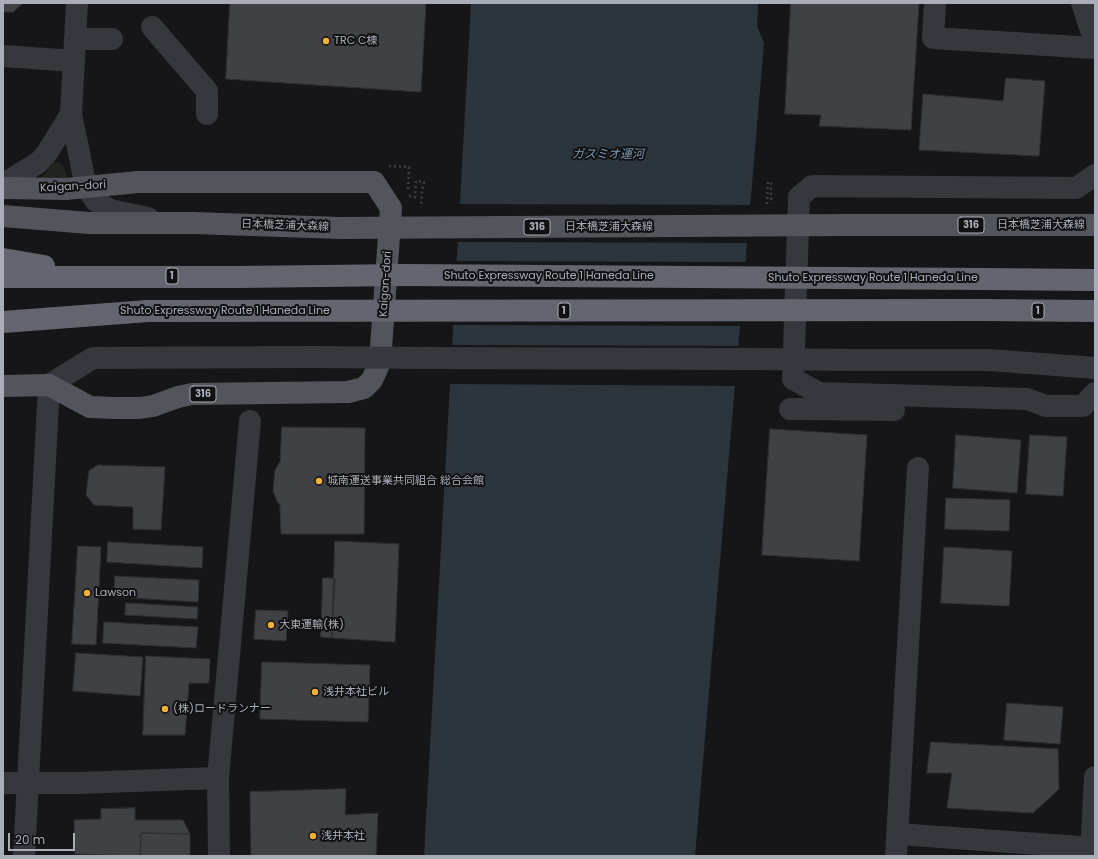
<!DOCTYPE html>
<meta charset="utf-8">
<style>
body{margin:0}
#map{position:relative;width:1098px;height:859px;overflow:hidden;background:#161618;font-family:Poppins,sans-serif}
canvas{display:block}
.frame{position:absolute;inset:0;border:4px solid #a8adb8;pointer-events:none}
.scale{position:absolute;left:8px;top:833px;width:67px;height:18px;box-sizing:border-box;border:2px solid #a8adb8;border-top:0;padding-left:5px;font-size:12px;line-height:14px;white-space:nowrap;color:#a8adb8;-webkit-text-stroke:3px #111113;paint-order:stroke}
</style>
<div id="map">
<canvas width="1098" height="859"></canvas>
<div class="frame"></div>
<div class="scale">20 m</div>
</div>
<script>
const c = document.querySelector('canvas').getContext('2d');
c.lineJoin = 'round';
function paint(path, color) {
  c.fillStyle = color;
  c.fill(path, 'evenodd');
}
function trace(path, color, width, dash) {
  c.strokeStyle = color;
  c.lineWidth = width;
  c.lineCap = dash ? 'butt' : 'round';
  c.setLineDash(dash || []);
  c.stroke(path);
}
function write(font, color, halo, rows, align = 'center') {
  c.font = font + ' Poppins,"Noto Sans JP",sans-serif';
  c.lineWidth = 4;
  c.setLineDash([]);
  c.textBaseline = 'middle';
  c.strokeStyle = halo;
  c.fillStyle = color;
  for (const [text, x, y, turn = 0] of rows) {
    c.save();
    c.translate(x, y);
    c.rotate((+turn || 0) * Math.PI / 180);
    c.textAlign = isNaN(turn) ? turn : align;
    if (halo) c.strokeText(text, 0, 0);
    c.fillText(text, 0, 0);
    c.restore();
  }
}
const green = new Path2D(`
 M 53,162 L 62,163 L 69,181 L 36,182 L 47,172 Z`);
const water = new Path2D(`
 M 471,3 L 758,3 L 757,26 L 764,43 L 695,856 L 424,856 Z`);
const pier = new Path2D(`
 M 458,204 L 752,205 L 749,243 L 456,242 Z
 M 455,261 L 747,262 L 742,326 L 451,325 Z
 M 450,345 L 740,346 L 737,386 L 448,384 Z`);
const building = new Path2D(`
 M 3,3 L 31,3 L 23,3 L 13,12 L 3,12 Z
 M 230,3 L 426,3 L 421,92 L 226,79 Z
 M 791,3 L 919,3 L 911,130 L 819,126 L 821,115 L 785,114 Z
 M 1006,78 L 1045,81 L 1039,156 L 919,150 L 923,94 L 1003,101 Z
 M 282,427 L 365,428 L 364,534 L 281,534 L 280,505 L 277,501 L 273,491 L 275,470 L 280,462 Z
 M 770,429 L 867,435 L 859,561 L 762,555 Z
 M 956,435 L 1021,440 L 1017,493 L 953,488 Z
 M 1030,435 L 1067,437 L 1063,496 L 1026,494 Z
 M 98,465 L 165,467 L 161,530 L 133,529 L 133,507 L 94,505 L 86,495 L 89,471 Z
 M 946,498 L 1010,500 L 1009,531 L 945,529 Z
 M 335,541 L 399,544 L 395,642 L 332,638 Z
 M 108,542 L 203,547 L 202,568 L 107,562 Z
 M 78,546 L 101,547 L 96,645 L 72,644 Z
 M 944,547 L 1012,551 L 1009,606 L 941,603 Z
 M 115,576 L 199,580 L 198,602 L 114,597 Z
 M 323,578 L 335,578 L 332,638 L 321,637 Z
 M 126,603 L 198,607 L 197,619 L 125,615 Z
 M 256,610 L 288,611 L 286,641 L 254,639 Z
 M 104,622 L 198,627 L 196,648 L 103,643 Z
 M 76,653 L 143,657 L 140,696 L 73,691 Z
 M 146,656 L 210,659 L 209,683 L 189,683 L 185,735 L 143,735 Z
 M 262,662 L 370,665 L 368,722 L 260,719 Z
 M 1007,703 L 1063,707 L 1060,744 L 1004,740 Z
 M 931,742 L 1058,749 L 1059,789 L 1033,813 L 947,808 L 952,773 L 927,773 Z
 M 346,789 L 345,815 L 378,813 L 376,856 L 251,856 L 250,792 Z
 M 135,808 L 135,820 L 183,820 L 190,834 L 141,833 L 140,856 L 75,854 L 74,820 L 101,819 L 101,809 Z
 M 141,833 L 190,834 L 190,856 L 141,856 Z`);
const path = new Path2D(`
 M 389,166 L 409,167 L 408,192
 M 409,196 L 415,197 L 416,181 L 424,182 L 422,191 L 421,207
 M 767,204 L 768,182 L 771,183 L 771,203`);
const minor = new Path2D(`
 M 77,3 L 71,114 L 86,187 L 96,201 L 110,210 L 148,218
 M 935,3 L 933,38 L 1095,48
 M 1082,3 L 1095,42
 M 152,27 L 207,91 L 207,114
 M 75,39 L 112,39
 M 3,56 L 74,61
 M 1095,175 L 1076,188 L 812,186 L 799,197 L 793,379 L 819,393 L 1027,399 L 1046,406 L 1083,406 L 1095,393
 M 3,184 L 38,163 L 47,153 L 71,114
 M 424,358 L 750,359
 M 854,360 L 989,360 L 1095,368
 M 790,409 L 894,410
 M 3,783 L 78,783 L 218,778
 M 898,834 L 1095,848
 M 24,856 L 49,385 L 93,358 L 312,357
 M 219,856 L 218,778 L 250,421
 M 896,856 L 918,468
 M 1091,856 L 1095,777`);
const major = new Path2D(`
 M 3,188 L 66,189 L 138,182 L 374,182 L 391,208 L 380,362 L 372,380 L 364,388 L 348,392 L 192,394 L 178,397 L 153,406 L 140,408 L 114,408 L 90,407 L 49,385 L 3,386
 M 3,216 L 89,223 L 193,223 L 341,228
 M 847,225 L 1095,225`);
const highway = new Path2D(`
 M 3,259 L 44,266
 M 3,277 L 237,277
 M 981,279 L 1095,280
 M 981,310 L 1095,311
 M 3,322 L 148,311`);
const minorBridge = new Path2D(`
 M 312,357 L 424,358
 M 750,359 L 854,360`);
const majorBridge = new Path2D(`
 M 341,228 L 847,225`);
const highwayBridge = new Path2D(`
 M 237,277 L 405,275 L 981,279
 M 148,311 L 981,310`);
const markers = [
 [326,41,4,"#f2b134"],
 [319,481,4,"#f2b134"],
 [87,593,4,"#f2b134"],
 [271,625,4,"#f2b134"],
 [315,692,4,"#f2b134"],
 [165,709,4,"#f2b134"],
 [313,836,4,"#f2b134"]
];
const shields = [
 [971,225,26],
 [537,227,26],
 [172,276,12],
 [564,311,12],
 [1038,311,12],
 [203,394,26]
];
const shieldNames = [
 ["316",971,225],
 ["316",537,227],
 ["1",172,276],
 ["1",564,311],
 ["1",1038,311],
 ["316",203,394]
];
const poiNames = [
 ["TRC C棟",334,41],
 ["城南運送事業共同組合 総合会館",327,481],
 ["Lawson",95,593],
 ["大東運輸(株)",279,625],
 ["浅井本社ビル",323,692],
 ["(株)ロードランナー",173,709],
 ["浅井本社",321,836]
];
const streetNames = [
 ["Kaigan-dori",73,187,-3],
 ["日本橋芝浦大森線",1041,225],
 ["日本橋芝浦大森線",285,226,2],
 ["日本橋芝浦大森線",609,227],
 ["Shuto Expressway Route 1 Haneda Line",549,276],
 ["Shuto Expressway Route 1 Haneda Line",873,278],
 ["Kaigan-dori",386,284,-86],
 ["Shuto Expressway Route 1 Haneda Line",225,311]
];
const waterNames = [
 ["ガスミオ運河",608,155]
];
paint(green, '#1e261f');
paint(water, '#2c353c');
paint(pier, '#161618');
paint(building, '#404145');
trace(building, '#303034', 1);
trace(path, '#3d3f44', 2.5, [2, 3]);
trace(minor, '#37383d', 22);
trace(major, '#53555c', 22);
trace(highway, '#63666e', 22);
trace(minorBridge, '#37383d', 22);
trace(majorBridge, '#53555c', 22);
trace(highwayBridge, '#63666e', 22);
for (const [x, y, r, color] of markers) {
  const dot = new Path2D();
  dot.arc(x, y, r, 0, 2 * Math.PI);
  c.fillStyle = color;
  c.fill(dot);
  trace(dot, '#111113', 1.5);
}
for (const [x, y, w] of shields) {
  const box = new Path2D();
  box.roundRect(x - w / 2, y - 8, w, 16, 3);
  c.fillStyle = '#111113';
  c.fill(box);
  trace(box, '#a8adb8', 1);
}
write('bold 10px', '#a8adb8', null, shieldNames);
write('11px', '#a8adb8', '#111113', poiNames, 'left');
write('11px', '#a8adb8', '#111113', streetNames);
write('italic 12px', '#7f9bb3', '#111113', waterNames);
</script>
